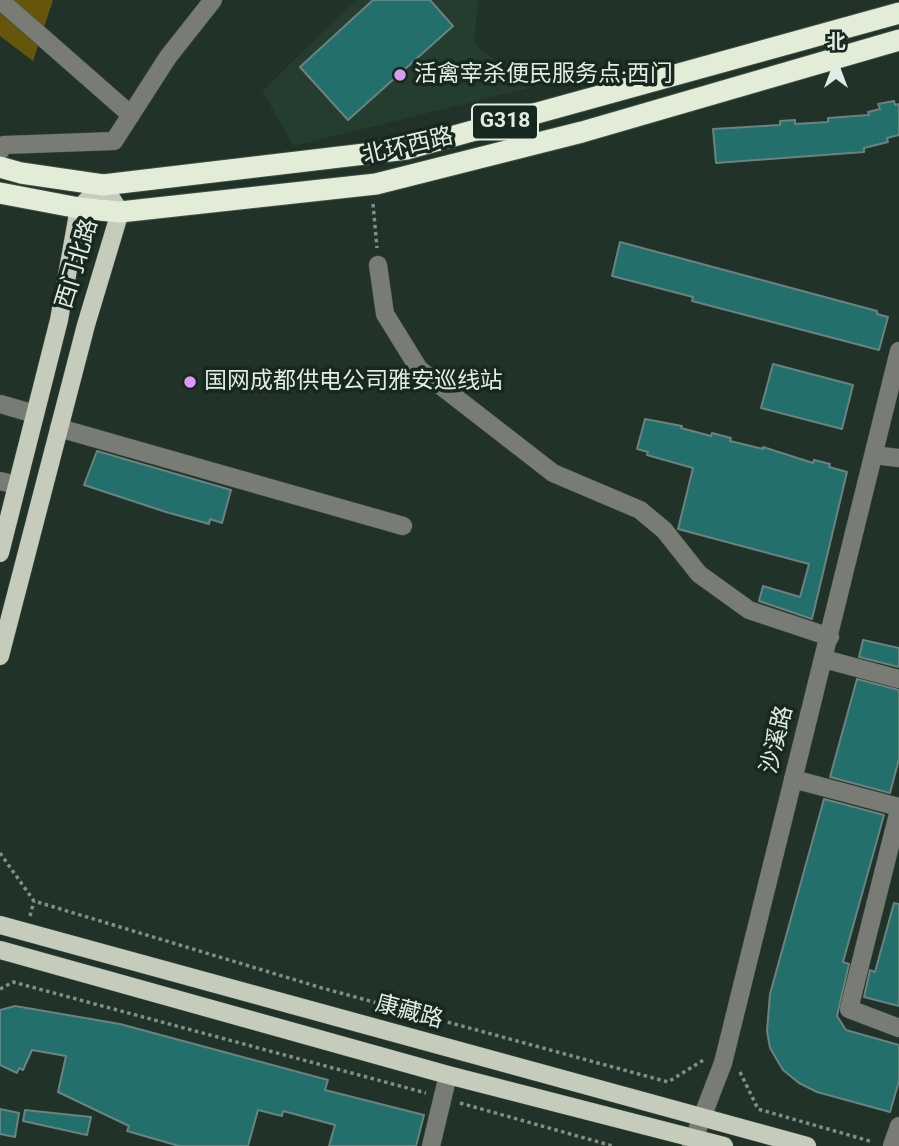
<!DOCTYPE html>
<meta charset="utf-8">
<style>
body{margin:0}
#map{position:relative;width:899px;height:1146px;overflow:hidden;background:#213228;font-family:Roboto,"Noto Sans SC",sans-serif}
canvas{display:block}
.north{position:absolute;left:801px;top:28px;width:70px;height:70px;-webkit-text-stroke:5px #17281e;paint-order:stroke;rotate:0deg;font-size:19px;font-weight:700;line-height:28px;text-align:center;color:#e1ece5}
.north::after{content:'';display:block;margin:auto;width:24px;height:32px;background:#e1ece5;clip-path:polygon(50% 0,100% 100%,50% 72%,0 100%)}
</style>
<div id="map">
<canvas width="899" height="1146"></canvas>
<div class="north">北</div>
</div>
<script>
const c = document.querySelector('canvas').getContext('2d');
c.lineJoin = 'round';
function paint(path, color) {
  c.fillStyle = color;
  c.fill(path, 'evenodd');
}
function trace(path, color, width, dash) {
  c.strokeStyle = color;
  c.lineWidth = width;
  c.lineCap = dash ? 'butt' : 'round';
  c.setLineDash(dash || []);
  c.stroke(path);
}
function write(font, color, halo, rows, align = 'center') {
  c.font = font + ' Roboto,"Noto Sans SC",sans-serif';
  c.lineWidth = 7;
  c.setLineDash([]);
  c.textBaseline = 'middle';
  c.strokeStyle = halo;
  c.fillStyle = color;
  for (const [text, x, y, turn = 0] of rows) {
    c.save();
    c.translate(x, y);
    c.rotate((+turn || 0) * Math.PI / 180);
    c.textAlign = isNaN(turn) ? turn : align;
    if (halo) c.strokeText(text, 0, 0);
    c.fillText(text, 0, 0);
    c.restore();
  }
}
const built = new Path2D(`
 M 356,0 L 478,0 L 474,43 L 501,65 L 541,85 L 294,146 L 262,91 Z`);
const green = new Path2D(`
 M 0,0 L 53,0 L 33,61 L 0,36 Z`);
const building = new Path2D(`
 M 373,0 L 430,0 L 453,26 L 348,120 L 300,67 Z
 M 894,101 L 895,105 L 899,104 L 899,135 L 887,138 L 888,142 L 864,148 L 864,152 L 716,163 L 713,129 L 780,125 L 780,121 L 795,120 L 795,124 L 828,122 L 828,118 L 869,115 L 868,112 L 880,109 L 878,104 Z
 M 620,242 L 877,311 L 877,314 L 888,317 L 879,350 L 692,301 L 693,297 L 612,276 Z
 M 773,364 L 853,385 L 842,429 L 761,408 Z
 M 645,419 L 682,426 L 681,428 L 711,436 L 712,433 L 731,438 L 730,441 L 763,449 L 763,447 L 813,463 L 814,460 L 830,464 L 829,467 L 847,472 L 812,619 L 759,601 L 763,586 L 800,597 L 809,564 L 678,529 L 693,468 L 647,455 L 648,452 L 637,449 Z
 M 97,451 L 231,490 L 222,523 L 210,519 L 209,524 L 166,512 L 84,485 Z
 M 863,640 L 899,648 L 899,667 L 859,657 Z
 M 857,679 L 899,690 L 899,759 L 890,793 L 830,777 Z
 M 824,799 L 884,815 L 843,962 L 849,964 L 837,1016 L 846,1030 L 899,1045 L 899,1081 L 890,1112 L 817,1092 L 799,1083 L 783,1070 L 770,1048 L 767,1031 L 770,994 Z
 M 894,903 L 899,904 L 899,1006 L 864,997 L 870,970 L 875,972 Z
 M 15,1006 L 120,1024 L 328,1080 L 325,1090 L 424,1115 L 416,1146 L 329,1146 L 335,1125 L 283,1111 L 282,1116 L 258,1110 L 248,1146 L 179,1146 L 127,1131 L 129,1126 L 58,1092 L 66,1056 L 32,1050 L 23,1070 L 19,1068 L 17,1073 L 0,1065 L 0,1010 Z
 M 0,1109 L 19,1113 L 15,1137 L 0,1134 Z
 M 25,1110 L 91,1117 L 87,1135 L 23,1121 Z`);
const path = new Path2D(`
 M 373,204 L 377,248
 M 0,853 L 34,901 L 322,988 L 668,1082 L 705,1059
 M 30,916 L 34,901
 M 0,989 L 13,982 L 426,1093
 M 740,1072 L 758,1109 L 873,1142
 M 460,1103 L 613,1146`);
const minor = new Path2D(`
 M 0,0 L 131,115
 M 0,151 L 4,145 L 114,141 L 168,57 L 213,0
 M 378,265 L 385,314 L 419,369 L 553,473 L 640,510 L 664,530 L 699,574 L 749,610 L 830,637
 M 0,404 L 35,414
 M 59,428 L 403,526
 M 874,455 L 899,458
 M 0,481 L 17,485
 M 824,659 L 899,679
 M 793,779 L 899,807
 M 899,810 L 849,1009 L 899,1028
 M 431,1146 L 448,1075
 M 691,1146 L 723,1063 L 899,351
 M 892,1146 L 899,1126`);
const major = new Path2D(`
 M 0,553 L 59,320 L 79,208 L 103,185 L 120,212 L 86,325 L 0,656
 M 0,925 L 807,1146
 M 0,950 L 448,1075 L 724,1146`);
const highway = new Path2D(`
 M 0,167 L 21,173 L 103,185 L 407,149 L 899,13
 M 0,193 L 79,208 L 120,212 L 376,184 L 582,132 L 899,40`);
const markers = [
 [400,75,7,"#da9af6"],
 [190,382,7,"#da9af6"]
];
const shields = [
 [505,122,66]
];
const shieldNames = [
 ["G318",505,122]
];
const poiNames = [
 ["活禽宰杀便民服务点·西门",414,75],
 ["国网成都供电公司雅安巡线站",204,382]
];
const streetNames = [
 ["北环西路",408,147,-13],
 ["西门北路",78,264,-73],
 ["沙溪路",778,740,-76],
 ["康藏路",409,1013,15]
];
paint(built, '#253d2f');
paint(green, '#66560b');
paint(building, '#236f6b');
trace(building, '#6a8381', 2);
trace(minor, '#405046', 19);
trace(major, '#405046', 19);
trace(highway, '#405046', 23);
trace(path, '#818f87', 3.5, [3.5, 3.5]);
trace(minor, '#797c74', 18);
trace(major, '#c5ccbb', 18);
trace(highway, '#e3ecd7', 21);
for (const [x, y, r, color] of markers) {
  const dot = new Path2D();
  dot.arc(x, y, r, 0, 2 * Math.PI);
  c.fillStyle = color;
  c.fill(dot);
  trace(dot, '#17281e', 2.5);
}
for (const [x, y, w] of shields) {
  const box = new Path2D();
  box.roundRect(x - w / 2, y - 17.5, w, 35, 5);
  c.fillStyle = '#17281e';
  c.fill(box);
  trace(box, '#e1ece5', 2);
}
write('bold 21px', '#e1ece5', null, shieldNames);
write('23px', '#e1ece5', '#17281e', poiNames, 'left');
write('23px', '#e1ece5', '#17281e', streetNames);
</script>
